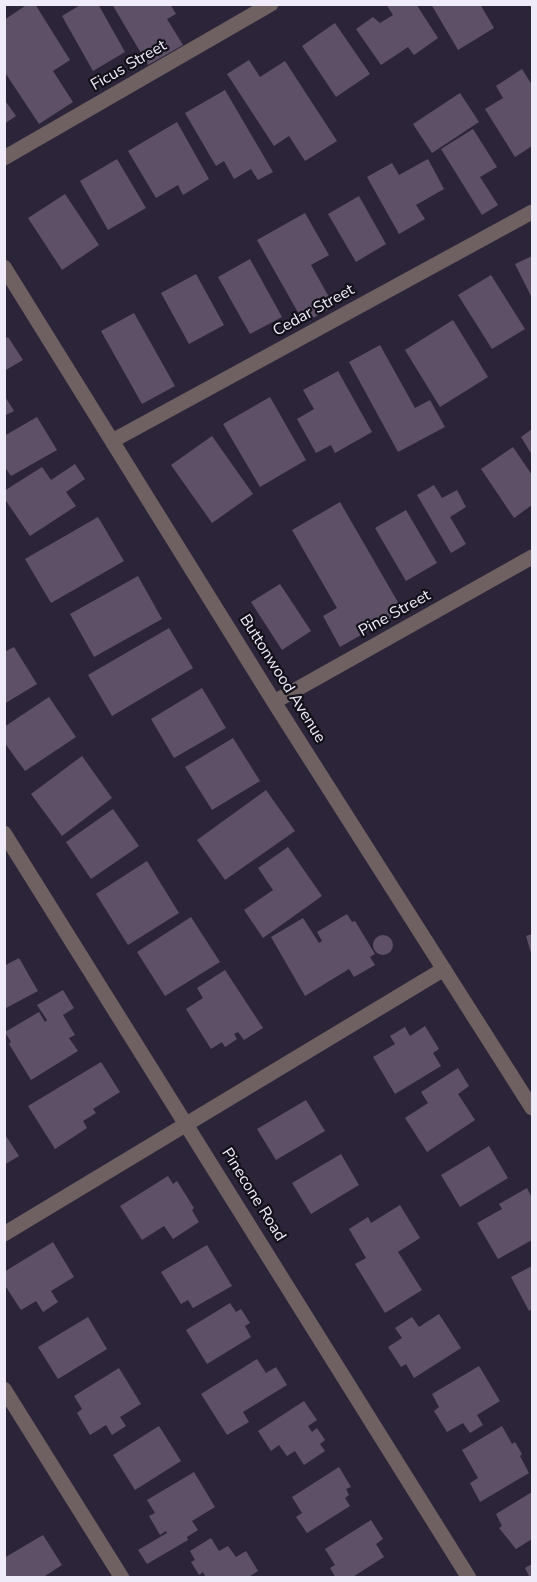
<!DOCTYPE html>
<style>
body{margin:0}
#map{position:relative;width:537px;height:1582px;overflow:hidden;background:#2c253a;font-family:"Nunito Sans",sans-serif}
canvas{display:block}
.frame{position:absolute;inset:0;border:6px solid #efebf9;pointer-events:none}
</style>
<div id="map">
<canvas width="537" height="1582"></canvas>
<div class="frame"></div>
</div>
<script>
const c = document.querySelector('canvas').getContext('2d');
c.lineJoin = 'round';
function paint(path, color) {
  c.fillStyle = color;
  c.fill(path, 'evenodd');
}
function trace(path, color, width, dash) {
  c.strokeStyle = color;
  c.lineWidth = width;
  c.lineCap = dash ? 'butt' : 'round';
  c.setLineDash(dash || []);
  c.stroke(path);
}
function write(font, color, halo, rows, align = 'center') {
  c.font = font + ' "Nunito Sans",sans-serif';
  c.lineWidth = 4.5;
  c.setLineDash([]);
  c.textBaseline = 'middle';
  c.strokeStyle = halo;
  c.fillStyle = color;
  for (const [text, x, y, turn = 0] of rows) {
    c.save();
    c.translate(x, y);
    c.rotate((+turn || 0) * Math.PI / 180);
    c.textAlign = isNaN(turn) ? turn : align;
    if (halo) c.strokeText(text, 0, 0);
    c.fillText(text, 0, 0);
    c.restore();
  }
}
const building = new Path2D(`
 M 28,4 L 35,4 L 70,60 L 53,71 L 73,102 L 39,124 L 4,71 L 4,20 Z
 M 82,4 L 98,4 L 125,52 L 93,71 L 62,16 Z
 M 112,4 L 170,4 L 176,14 L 167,19 L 183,45 L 148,65 Z
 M 386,4 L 416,4 L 438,38 L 414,55 L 408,47 L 381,65 L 356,29 L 373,17 L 380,23 L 393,15 Z
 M 431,4 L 480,4 L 494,28 L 458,50 Z
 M 335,23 L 370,74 L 336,97 L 302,46 Z
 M 249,60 L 260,77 L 285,61 L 337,141 L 305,161 L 289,136 L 274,146 L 227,74 Z
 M 522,69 L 532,85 L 532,146 L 515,157 L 485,109 L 503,98 L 496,86 Z
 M 225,90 L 273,172 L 258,180 L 251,169 L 234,179 L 224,161 L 216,166 L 185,113 Z
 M 460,93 L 479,122 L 432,153 L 413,124 Z
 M 4,99 L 16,116 L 4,124 Z
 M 177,122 L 209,179 L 183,195 L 178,185 L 156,198 L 128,151 Z
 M 473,129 L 497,167 L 480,177 L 498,205 L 482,215 L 441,149 Z
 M 117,159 L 146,208 L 108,230 L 80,181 Z
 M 428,159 L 444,189 L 416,205 L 425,219 L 399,234 L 367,177 L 392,163 L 399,175 Z
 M 65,194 L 99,245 L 62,270 L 28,218 Z
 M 359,196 L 386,244 L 356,262 L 328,214 Z
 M 305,213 L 329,255 L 311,265 L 334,306 L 304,323 L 257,240 Z
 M 532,256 L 532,298 L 515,264 Z
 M 250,259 L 282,317 L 250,334 L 218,277 Z
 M 196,274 L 224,325 L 189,344 L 161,293 Z
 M 491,275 L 525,329 L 492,349 L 458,295 Z
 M 134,313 L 175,386 L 142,404 L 101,331 Z
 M 453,320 L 488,377 L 440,407 L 405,350 Z
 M 8,337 L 23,360 L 4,371 L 4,339 Z
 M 380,345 L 415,408 L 430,400 L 445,427 L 398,452 L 349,362 Z
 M 338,371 L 372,432 L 335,453 L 331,445 L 316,453 L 297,419 L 314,409 L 303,390 Z
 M 4,395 L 14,411 L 4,416 Z
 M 270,397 L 306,460 L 260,487 L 223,424 Z
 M 37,417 L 57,450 L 11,476 L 4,466 L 4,436 Z
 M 532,429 L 532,455 L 521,437 Z
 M 212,436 L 253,494 L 212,523 L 171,465 Z
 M 513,447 L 532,475 L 532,505 L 514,518 L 481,469 Z
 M 75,464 L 85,479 L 66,492 L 76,506 L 30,536 L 4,498 L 4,491 L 42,467 L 51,480 Z
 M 434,485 L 442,498 L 457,490 L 466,507 L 450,517 L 466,544 L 451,553 L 417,495 Z
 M 340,502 L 403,611 L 340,647 L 323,616 L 337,608 L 292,530 Z
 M 406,510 L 437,563 L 406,581 L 375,528 Z
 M 98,517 L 124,561 L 51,603 L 25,559 Z
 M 138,576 L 162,619 L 94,657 L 70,614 Z
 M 280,584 L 311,631 L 282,650 L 251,602 Z
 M 169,628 L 193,668 L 112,716 L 88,675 Z
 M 14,647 L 37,684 L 4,704 L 4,652 Z
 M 202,688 L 226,728 L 174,758 L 151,719 Z
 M 49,697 L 76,737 L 25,771 L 4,742 L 4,727 Z
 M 233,738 L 260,781 L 212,810 L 185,767 Z
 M 82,756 L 112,798 L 62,836 L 31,794 Z
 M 266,790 L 295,831 L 225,880 L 197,840 Z
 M 113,809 L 139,846 L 91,879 L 66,842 Z
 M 288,847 L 322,896 L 263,938 L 244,910 L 273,890 L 258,868 Z
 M 147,861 L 179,913 L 128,945 L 96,894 Z
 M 347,914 L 352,922 L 355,921 L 375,954 L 370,957 L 375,965 L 354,977 L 349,969 L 305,996 L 271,937 L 303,918 L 319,943 L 322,941 L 317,932 Z
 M 191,917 L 220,962 L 165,996 L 137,952 Z
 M 532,934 L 532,953 L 531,953 L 526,936 Z
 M373 945a10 10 0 1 1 20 0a10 10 0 1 1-20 0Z
 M 19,958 L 38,991 L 4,1009 L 4,966 Z
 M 225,970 L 263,1028 L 244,1040 L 238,1032 L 234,1034 L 237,1039 L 225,1047 L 222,1042 L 211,1049 L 186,1009 L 203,998 L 197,988 Z
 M 63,990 L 74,1008 L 63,1015 L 75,1035 L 69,1038 L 78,1051 L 31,1080 L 9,1044 L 11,1042 L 5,1032 L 39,1012 L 45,1022 L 47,1020 L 37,1005 Z
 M 425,1026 L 439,1049 L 433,1053 L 441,1066 L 395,1094 L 373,1057 L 395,1044 L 390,1036 L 405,1027 L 410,1036 Z
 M 101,1062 L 120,1092 L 93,1109 L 96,1113 L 83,1121 L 87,1128 L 55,1149 L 28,1106 Z
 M 458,1068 L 469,1086 L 458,1094 L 475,1120 L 427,1152 L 405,1118 L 428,1103 L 421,1092 Z
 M 306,1100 L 325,1131 L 276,1160 L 257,1129 Z
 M 4,1133 L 19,1156 L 4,1165 Z
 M 489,1146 L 508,1178 L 460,1207 L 441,1175 Z
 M 341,1154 L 359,1185 L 311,1214 L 292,1183 Z
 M 168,1176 L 173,1184 L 177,1181 L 194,1208 L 192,1210 L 199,1222 L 173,1239 L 164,1226 L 142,1240 L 120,1206 Z
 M 527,1188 L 532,1198 L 532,1240 L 498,1259 L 477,1223 L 502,1209 L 499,1204 Z
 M 400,1205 L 420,1238 L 398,1252 L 422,1290 L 385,1313 L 355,1264 L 366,1258 L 349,1229 L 368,1217 L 371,1223 Z
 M 53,1242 L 74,1277 L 51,1291 L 58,1302 L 43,1312 L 36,1301 L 21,1310 L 4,1284 L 4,1272 Z
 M 207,1245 L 232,1286 L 193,1308 L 188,1300 L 181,1304 L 161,1272 Z
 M 532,1266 L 532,1309 L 529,1311 L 511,1277 Z
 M 230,1303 L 236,1312 L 241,1309 L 250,1323 L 245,1326 L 251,1337 L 207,1364 L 186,1330 Z
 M 439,1314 L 461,1348 L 414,1378 L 406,1364 L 401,1367 L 388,1347 L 402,1338 L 395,1328 L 412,1317 L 419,1327 Z
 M 88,1317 L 107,1349 L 58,1379 L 38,1347 Z
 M 257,1359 L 266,1373 L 276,1367 L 287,1385 L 243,1412 L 249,1422 L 227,1435 L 201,1394 Z
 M 479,1366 L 500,1401 L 477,1415 L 483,1425 L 470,1433 L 463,1423 L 447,1432 L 434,1411 L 439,1407 L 432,1394 Z
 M 119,1368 L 141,1404 L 120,1417 L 126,1426 L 112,1435 L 106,1425 L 90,1435 L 77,1413 L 82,1409 L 74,1396 Z
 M 304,1401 L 317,1420 L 308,1426 L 312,1432 L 317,1428 L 325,1440 L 320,1444 L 325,1451 L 304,1465 L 295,1451 L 287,1456 L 279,1445 L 271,1451 L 258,1431 Z
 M 159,1426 L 181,1461 L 135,1490 L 113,1455 Z
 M 502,1426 L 512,1444 L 515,1442 L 522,1454 L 520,1456 L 529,1473 L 480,1502 L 470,1483 L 478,1478 L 462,1450 Z
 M 339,1467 L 351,1487 L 346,1489 L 349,1495 L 345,1498 L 350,1506 L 307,1533 L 296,1517 L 302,1513 L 292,1497 Z
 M 194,1472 L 215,1507 L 192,1521 L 198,1530 L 187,1537 L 188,1540 L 147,1564 L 138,1550 L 167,1533 L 166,1531 L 160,1535 L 149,1516 L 155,1513 L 147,1500 Z
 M 532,1492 L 532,1539 L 516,1549 L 499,1528 L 502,1526 L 496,1514 Z
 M 371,1520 L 383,1539 L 376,1544 L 384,1557 L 351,1578 L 336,1578 L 330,1568 L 335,1565 L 325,1549 Z
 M 43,1535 L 62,1565 L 42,1578 L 4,1578 L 4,1558 Z
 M 211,1538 L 219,1551 L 228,1546 L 236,1557 L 246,1551 L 258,1571 L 247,1578 L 206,1578 L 203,1572 L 199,1575 L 191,1562 L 195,1560 L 190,1551 Z
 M 532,1564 L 532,1578 L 530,1578 L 525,1568 Z`);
const minor = new Path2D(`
 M 4,158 L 271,4
 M 4,267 L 274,702 L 532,1108
 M 112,441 L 532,212
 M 274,702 L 532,557
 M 4,833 L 469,1578
 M 4,1234 L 444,969
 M 4,1389 L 122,1578`);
const streetNames = [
 ["Ficus Street",129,66,-30],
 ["Cedar Street",314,311,-29],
 ["Pine Street",395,614,-29],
 ["Buttonwood Avenue",282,679,58],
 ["Pinecone Road",253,1195,58]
];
paint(building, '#5e5167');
trace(minor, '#6f6161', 15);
write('16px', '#efebf9', '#13101a', streetNames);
</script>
